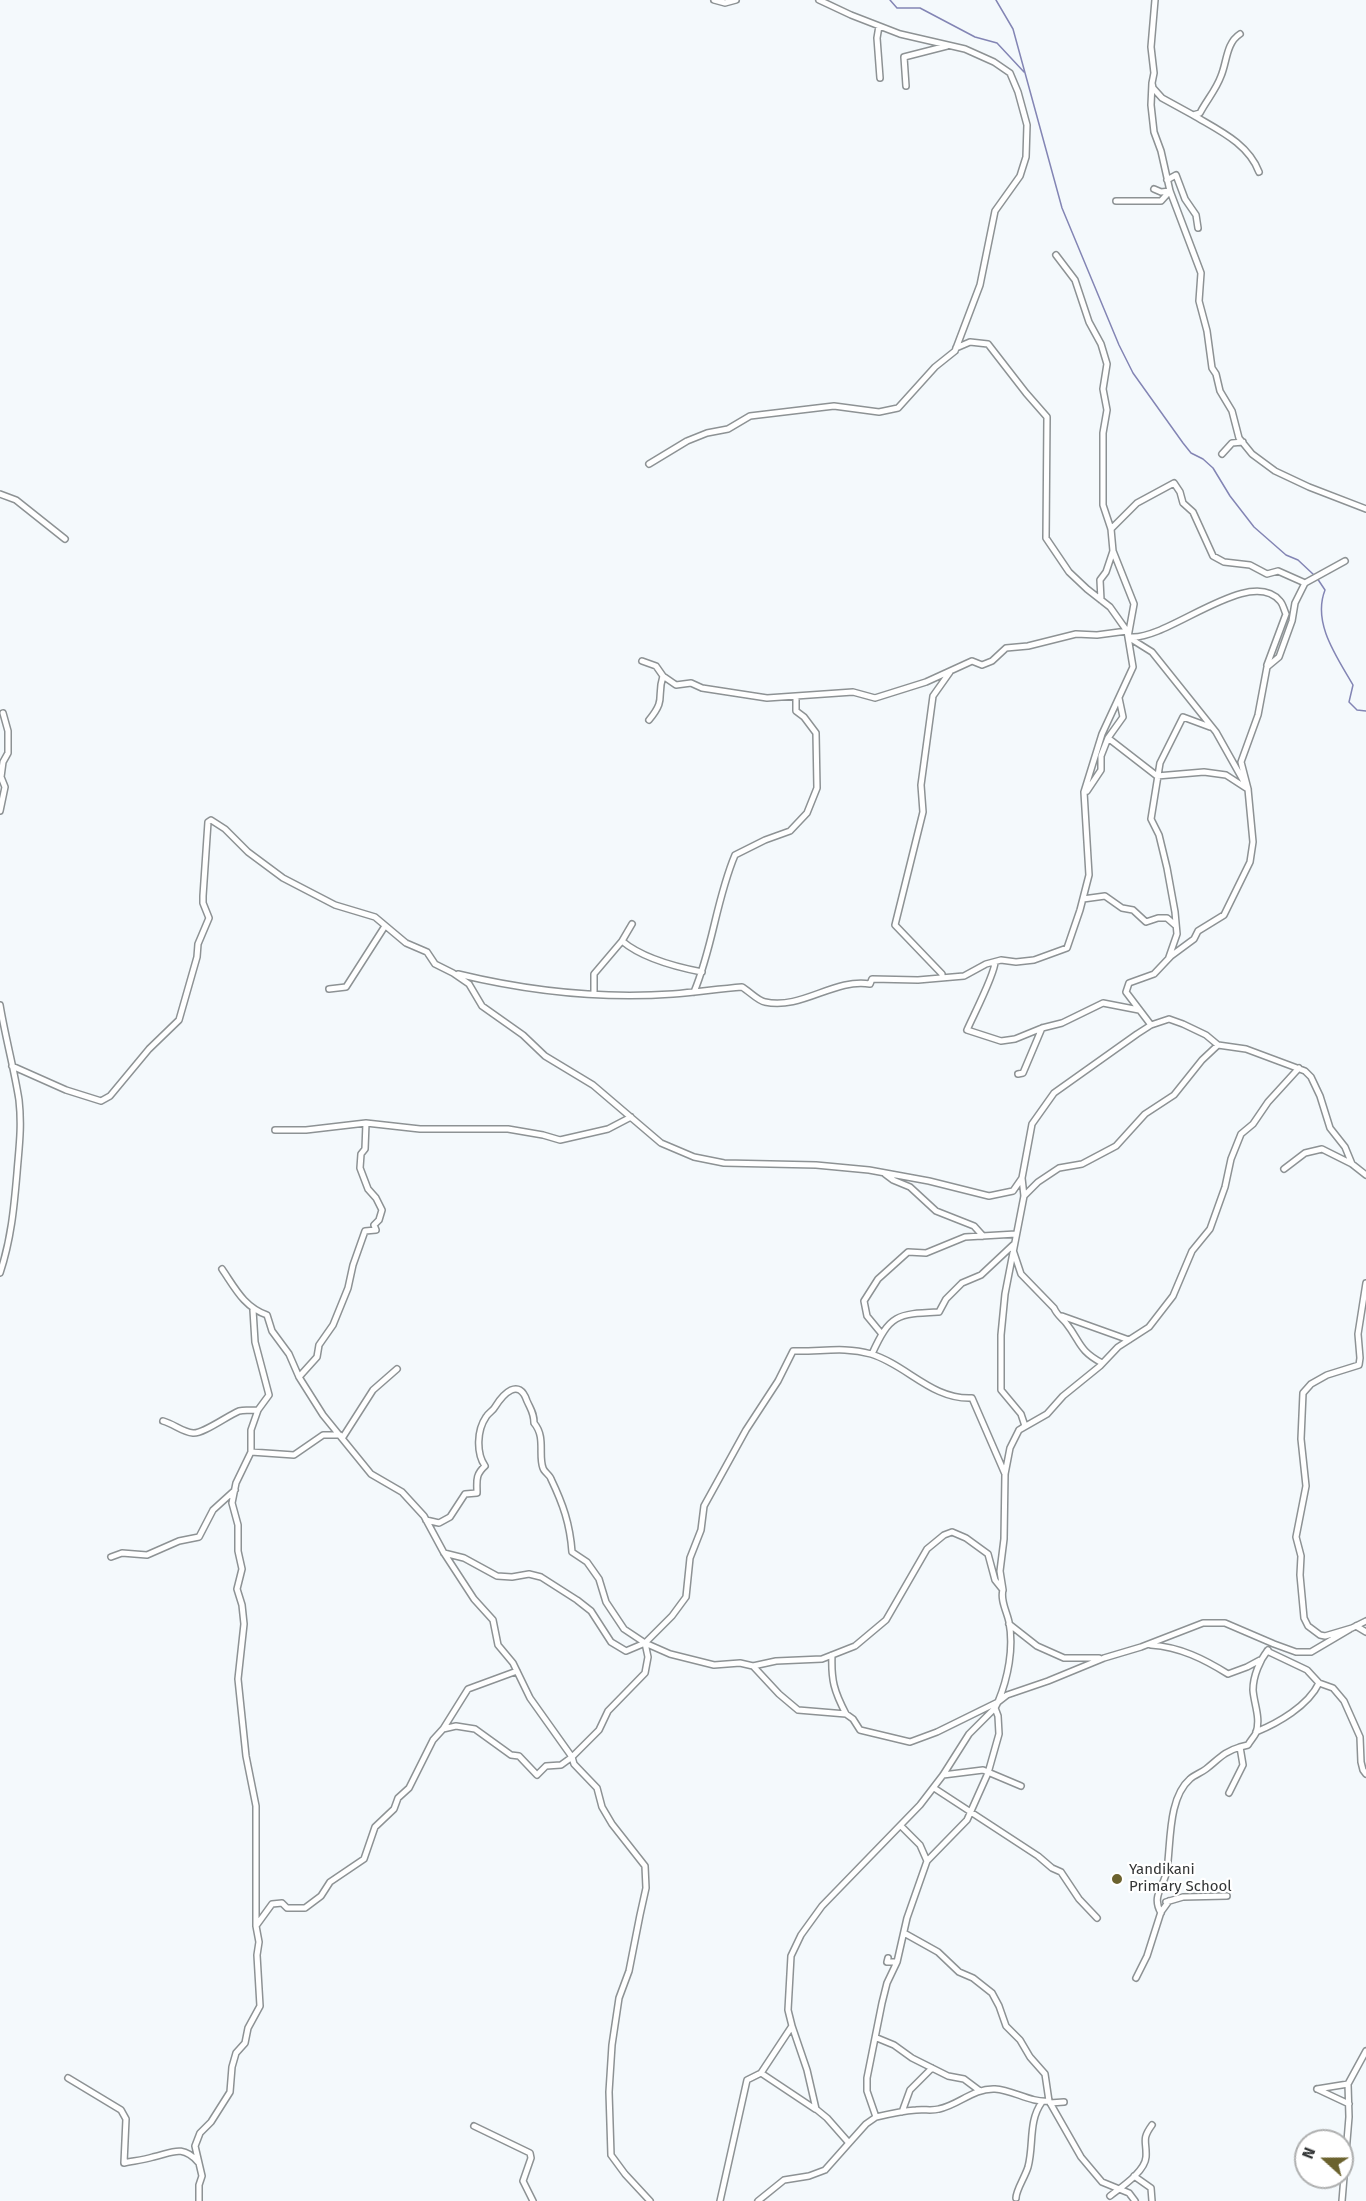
<!DOCTYPE html>
<style>
body{margin:0}
#map{position:relative;width:1366px;height:2201px;overflow:hidden;background:#f4f9fc;font-family:"Fira Sans",sans-serif}
canvas{display:block}
.north{position:absolute;left:1294px;top:2129px;width:60px;height:60px;box-sizing:border-box;background:#fff;border:2px solid #aeafaf;border-radius:50%;rotate:291deg;font-size:16px;font-weight:700;line-height:24px;text-align:center;color:#343637}
.north::after{content:'';display:block;margin:auto;width:21px;height:27px;background:#6b622e;clip-path:polygon(50% 0,100% 100%,50% 72%,0 100%)}
</style>
<div id="map">
<canvas width="1366" height="2201"></canvas>
<div class="north">N</div>
</div>
<script>
const c = document.querySelector('canvas').getContext('2d');
c.lineJoin = 'round';
function trace(path, color, width, dash) {
  c.strokeStyle = color;
  c.lineWidth = width;
  c.lineCap = dash ? 'butt' : 'round';
  c.setLineDash(dash || []);
  c.stroke(path);
}
function write(font, color, halo, rows, align = 'center') {
  c.font = font + ' "Fira Sans",sans-serif';
  c.lineWidth = 4.5;
  c.setLineDash([]);
  c.textBaseline = 'middle';
  c.strokeStyle = halo;
  c.fillStyle = color;
  for (const [text, x, y, turn = 0] of rows) {
    c.save();
    c.translate(x, y);
    c.rotate((+turn || 0) * Math.PI / 180);
    c.textAlign = isNaN(turn) ? turn : align;
    if (halo) c.strokeText(text, 0, 0);
    c.fillText(text, 0, 0);
    c.restore();
  }
}
const stream = new Path2D(`
 M 890,0 L 897,8 L 920,8 L 975,37 L 997,43 L 1024,72
 M 996,0 L 1013,29 L 1062,208 L 1119,345 L 1133,373 L 1183,443 L 1191,453 L 1203,459 L 1213,468 L 1230,496 L 1254,527 L 1286,555 L 1298,560 L 1314,575
 M 1317,578 L 1325,590 C 1312,623 1337,657 1353,685 L 1349,702 L 1357,710 L 1366,711`);
const street = new Path2D(`
 M 714,0 L 725,3 L 736,0
 M 1155,0 L 1151,47 L 1154,73 L 1152,83 L 1153,88 L 1162,98 L 1193,115 L 1200,113 C 1206,101 1216,90 1221,76 C 1227,62 1226,43 1240,34
 M 879,26 L 877,38 L 880,78
 M 1152,83 L 1151,105 L 1154,132 L 1161,151 L 1170,191 L 1201,273 L 1199,301 L 1207,331 L 1212,368 L 1216,374 L 1220,391 L 1232,411 L 1239,438 L 1252,454 L 1275,471 L 1309,487 L 1366,509
 M 906,86 L 904,57 L 947,46
 M 1193,115 C 1218,130 1248,143 1259,172
 M 1167,180 L 1176,175 L 1185,199 L 1196,215 L 1198,228
 M 1154,189 L 1161,192 L 1170,191
 M 1116,201 L 1161,201 L 1170,191
 M 1056,255 L 1075,280 L 1089,322 L 1101,344 L 1107,364 L 1103,389 L 1107,410 L 1103,433 L 1103,505 L 1111,529 L 1113,551 L 1106,572 L 1100,580 L 1101,600
 M 956,348 L 970,342 L 988,344 L 1026,393 L 1047,417 L 1046,538 L 1069,572 L 1087,589 L 1110,607 L 1127,631 L 1128,637 L 1152,652 L 1216,732 L 1248,789
 M 1222,454 L 1232,443 L 1243,442
 M 649,464 L 687,441 L 707,433 L 728,429 L 750,416 L 834,406 L 879,412 L 898,408 L 935,367 L 955,351 L 980,285 L 995,211 L 1020,176 L 1026,157 L 1027,125 L 1018,92 L 1010,73 L 994,62 L 965,49 L 900,34 L 851,15 L 819,0
 M 0,494 L 16,500 L 65,539
 M 1111,529 L 1137,503 L 1174,483 L 1180,492 L 1183,503 L 1193,512 L 1213,556 L 1224,562 L 1250,565 L 1267,574 L 1278,571 L 1305,583
 M 1131,637 C 1168,640 1250,565 1280,601 C 1283,604 1284,610 1286,614 L 1267,665
 M 642,661 L 656,666 L 663,676 L 676,685 L 691,683 L 702,688 L 767,698 L 853,692 L 875,698 L 926,682 L 972,661 L 982,665 L 992,661 L 1006,648 L 1028,646 L 1076,634 L 1097,635 L 1127,631
 M 1119,698 L 1123,717 L 1108,738 L 1157,776 L 1204,772 L 1226,775 L 1246,788
 M 649,720 C 667,698 656,698 663,676
 M 1087,791 L 1101,770 L 1101,756 L 1108,738
 M 0,811 L 5,787 L 1,777 L 3,762 L 8,753 L 8,731 L 3,713
 M 1083,899 L 1105,896 L 1122,908 L 1133,910 L 1146,922 L 1158,918 L 1167,918 L 1175,925
 M 632,924 L 622,941 C 642,958 676,967 702,972
 M 1169,957 L 1177,934 L 1175,912 L 1167,868 L 1159,835 L 1151,819 L 1160,763 L 1183,717 L 1210,727
 M 995,962 C 995,974 973,1016 967,1030 L 1001,1041 L 1015,1039 L 1042,1028 L 1062,1023 L 1103,1003 L 1139,1010
 M 458,974 C 528,991 601,999 673,994 C 696,992 719,989 742,987 C 749,991 758,1001 765,1002 C 802,1010 834,978 870,984 L 872,979 L 918,980 L 964,976 L 986,964 L 1001,960 L 1016,962 L 1034,960 L 1067,948 L 1080,910 L 1089,875 L 1084,792 L 1102,734 L 1133,667 L 1128,637 L 1134,604 L 1113,551
 M 942,978 L 942,974 L 895,925 L 923,812 L 921,785 L 933,696 L 950,672
 M 329,989 L 346,987 L 385,926
 M 694,992 C 713,947 716,900 735,855 L 765,840 L 790,831 L 807,813 L 817,788 L 816,733 L 804,717 L 796,711 L 796,696
 M 594,994 L 594,974 L 622,941
 M 0,1005 C 5,1036 14,1068 19,1100 C 22,1127 19,1147 17,1173 C 14,1208 11,1240 0,1273
 M 1151,1025 L 1126,992 L 1129,983 L 1154,974 L 1171,956 L 1194,939 L 1198,931 L 1224,915 L 1250,862 L 1253,842 L 1248,789 L 1241,762 L 1258,715 L 1267,667 L 1279,657 L 1292,621 L 1295,603 L 1305,583 L 1345,561
 M 12,1066 L 66,1090 L 101,1101 L 110,1096 L 149,1049 L 179,1020 L 197,957 L 198,944 L 209,918 L 203,903 L 203,896 L 208,822 L 211,820 L 225,829 L 248,852 L 283,878 L 335,905 L 375,917 L 406,943 L 427,952 L 435,964 L 453,973 L 469,984 L 482,1006 L 523,1035 L 545,1056 L 593,1085 L 661,1143 L 694,1157 L 724,1163 L 816,1165 L 869,1170 L 929,1181 L 989,1196 L 1013,1191 L 1022,1178 L 1024,1196 L 1005,1294 L 1001,1335 L 1001,1390 L 1021,1414 L 1025,1426 L 1019,1430
 M 1018,1074 L 1023,1073 L 1042,1028
 M 275,1130 L 306,1130 L 366,1123 L 420,1129 L 508,1129 L 543,1135 L 560,1140 L 608,1129 L 631,1117
 M 1284,1169 L 1305,1153 L 1322,1149 L 1352,1164 L 1366,1175
 M 885,1174 L 893,1180 L 910,1187 L 936,1211 L 974,1226 L 983,1236
 M 1022,1178 L 1032,1124 L 1054,1093 L 1137,1034 L 1151,1025 L 1169,1019 L 1183,1024 L 1206,1035 L 1218,1045 L 1246,1049 L 1305,1071 L 1311,1077 L 1320,1096 L 1330,1128 L 1345,1147 L 1352,1164
 M 1024,1196 L 1038,1182 L 1059,1168 L 1082,1164 L 1116,1146 L 1145,1114 L 1174,1095 L 1202,1060 L 1218,1045
 M 1013,1250 L 1021,1274 L 1054,1308 C 1057,1315 1062,1318 1066,1323 C 1081,1342 1078,1350 1102,1363
 M 222,1269 C 235,1288 244,1307 267,1315 L 272,1331 L 289,1354 L 299,1377 L 323,1415 L 371,1474 L 402,1492 L 424,1516 L 444,1553 L 474,1599 L 493,1620 L 498,1645 L 513,1663 L 530,1698 L 572,1757 L 574,1764 L 597,1788 L 602,1807 L 612,1824 L 645,1866 L 646,1888 L 640,1915 L 629,1971 L 619,1998 L 612,2045 L 609,2092 L 611,2155 L 625,2174 L 650,2201
 M 1366,1283 L 1358,1334 L 1360,1358 L 1359,1365 L 1327,1375 L 1311,1384 L 1303,1393 L 1301,1439 L 1306,1486 L 1296,1537 L 1301,1556 L 1300,1575 L 1304,1618 L 1308,1626 L 1320,1635 L 1325,1636 L 1352,1628 L 1366,1621
 M 253,1310 L 255,1342 L 269,1395 L 258,1410 L 251,1430 L 251,1452 L 236,1483 L 232,1503 L 238,1525 L 238,1551 L 242,1569 L 237,1589 L 242,1605 L 244,1624 L 238,1679 L 246,1756 L 256,1806 L 256,1926 L 272,1904 L 282,1903 L 287,1908 L 305,1908 L 321,1896 L 330,1882 L 364,1859 L 375,1827 L 394,1809 L 398,1798 L 409,1788 L 433,1740 L 443,1729
 M 1062,1316 L 1129,1340
 M 881,1333 L 867,1316 L 864,1301 L 878,1279 L 908,1252 L 926,1253 L 965,1237 L 1016,1234
 M 872,1354 C 890,1314 897,1314 939,1312 L 946,1299 L 962,1283 L 981,1275 L 1013,1245
 M 299,1377 L 317,1357 L 319,1345 L 333,1325 L 348,1288 L 353,1265 L 365,1231 L 376,1230 L 374,1225 L 379,1220 L 382,1210 L 376,1198 L 368,1189 L 360,1168 L 361,1154 L 365,1149 L 366,1123
 M 163,1421 C 174,1424 182,1432 193,1433 C 203,1434 227,1416 239,1411 C 245,1410 252,1410 258,1410
 M 343,1437 L 373,1390 L 397,1369
 M 251,1452 L 294,1455 L 323,1435 L 340,1435
 M 426,1520 L 439,1523 L 450,1517 L 465,1494 L 477,1493 C 477,1481 475,1475 485,1466 C 476,1453 477,1430 486,1417 C 488,1413 493,1411 495,1407 C 503,1394 519,1377 527,1401 C 531,1410 534,1413 534,1423 C 546,1437 538,1455 543,1468 C 544,1472 550,1475 551,1479 C 563,1504 570,1524 572,1552 L 587,1562 L 599,1579 L 606,1602 L 624,1629 L 645,1643
 M 444,1553 L 464,1558 L 497,1576 L 512,1577 L 529,1574 L 541,1577 L 577,1600 L 591,1611 L 611,1642 L 626,1651 L 645,1643 L 672,1616 L 686,1597 L 690,1558 L 701,1530 L 704,1506 L 746,1430 L 778,1381 L 793,1351 C 821,1352 843,1346 871,1354 C 907,1365 932,1400 972,1398 L 1005,1474
 M 111,1557 L 122,1553 L 147,1555 L 179,1541 L 199,1537 L 213,1510 L 235,1490
 M 1003,1590 L 1000,1571 L 1004,1539 L 1005,1474 L 1010,1448 L 1019,1430 L 1047,1414 L 1063,1396 L 1100,1366 L 1118,1347 L 1149,1327 L 1173,1296 L 1192,1251 L 1210,1229 L 1225,1187 L 1231,1159 L 1241,1134 L 1253,1124 L 1268,1102 L 1299,1068
 M 1009,1624 L 1037,1646 L 1064,1658 L 1099,1658
 M 1356,1626 L 1366,1632
 M 1151,1645 C 1180,1647 1204,1659 1228,1674 L 1247,1667 L 1260,1660
 M 1267,1651 L 1307,1670 L 1319,1683 L 1333,1688 L 1344,1701 L 1360,1737 L 1361,1762 L 1363,1770 L 1366,1774
 M 832,1655 C 831,1680 834,1691 846,1714
 M 517,1671 L 468,1689 L 443,1729 L 456,1726 L 475,1729 L 511,1755 L 519,1756 L 537,1775 L 546,1766 L 561,1765 L 572,1757 L 599,1730 L 608,1711 L 645,1673 L 648,1657 L 645,1643 L 670,1654 L 714,1665 L 740,1663 L 753,1666 L 779,1694 L 798,1710 L 846,1714 L 853,1719 L 860,1730 L 910,1742 L 937,1732 L 998,1702 C 1008,1678 1014,1648 1009,1622 C 1007,1612 1000,1600 1003,1590 L 995,1580 L 988,1554 L 966,1538 L 952,1532 L 944,1535 L 927,1549 L 886,1620 L 855,1646 L 822,1659 L 776,1661 L 753,1666
 M 1256,1732 C 1278,1723 1308,1706 1319,1683
 M 943,1775 L 983,1770 L 1021,1786
 M 934,1788 L 1038,1856 L 1052,1868 L 1061,1872 L 1079,1899 L 1097,1918
 M 1229,1793 L 1243,1765 L 1240,1747 L 1248,1745 C 1250,1741 1254,1737 1256,1733 C 1261,1718 1254,1704 1253,1690 C 1253,1676 1260,1660 1268,1650
 M 901,1826 L 920,1845 L 927,1861
 M 1166,1902 L 1183,1897 L 1227,1896
 M 1161,1913 C 1151,1896 1164,1887 1167,1870 C 1171,1842 1168,1798 1190,1779 C 1194,1775 1201,1773 1206,1769 C 1219,1759 1223,1752 1240,1747
 M 904,1933 L 938,1952 L 959,1972 L 973,1978 L 992,1993 L 999,2006 L 1006,2026 L 1020,2040 L 1030,2057 L 1045,2074 L 1049,2101 L 1081,2157 L 1102,2182 L 1129,2193 L 1135,2201
 M 888,1958 L 887,1962 L 897,1962 L 907,1918 L 927,1861 L 967,1820 L 988,1773 L 999,1734 L 998,1716 L 995,1708
 M 1136,1978 L 1147,1956 L 1161,1912 L 1169,1901
 M 792,2026 L 807,2070 L 816,2109 L 827,2118 L 849,2143 L 866,2124 L 876,2117 L 867,2091 L 867,2078 L 882,2003 L 887,1983 L 897,1962
 M 877,2038 L 894,2045 L 912,2058 L 948,2076 L 964,2079 L 980,2091
 M 761,2073 L 815,2109
 M 68,2078 L 121,2110 L 126,2119 L 124,2163 C 133,2161 143,2160 153,2157 C 172,2153 182,2144 198,2162
 M 1317,2089 L 1349,2104
 M 1317,2089 L 1348,2084
 M 1050,2103 L 1064,2102
 M 902,2112 L 910,2090 L 932,2068
 M 876,2117 C 889,2114 903,2111 916,2110 C 924,2109 932,2111 939,2109 C 959,2105 973,2088 995,2089 C 1013,2090 1031,2103 1049,2101
 M 474,2126 L 530,2153 L 531,2158 L 523,2181 L 533,2201
 M 1314,2138 L 1322,2141
 M 1134,2176 L 1151,2188 L 1152,2201
 M 1110,2196 C 1120,2188 1145,2172 1146,2157 C 1147,2141 1141,2140 1152,2125
 M 1016,2198 C 1016,2190 1025,2177 1028,2167 C 1034,2145 1028,2121 1042,2102
 M 199,2201 L 199,2185 L 202,2176 L 195,2146 L 200,2133 L 211,2122 L 230,2092 L 232,2067 L 236,2053 L 245,2043 L 248,2028 L 260,2006 L 257,1955 L 259,1942 L 256,1926
 M 720,2201 L 747,2080 L 761,2073 L 792,2026 L 788,2010 L 791,1956 L 801,1935 L 822,1906 L 920,1805 L 943,1775 L 969,1734 L 995,1708 L 998,1702 L 1007,1695 L 1048,1681 L 1104,1658 L 1141,1647 L 1203,1623 L 1225,1623 L 1274,1644 L 1296,1652 L 1311,1652 L 1350,1629
 M 758,2201 L 784,2180 L 809,2176 L 825,2170 L 849,2143
 M 1342,2201 L 1349,2117 L 1348,2084 L 1366,2051`);
const markers = [
 [1117,1879,6,"#6b622e"]
];
const poiNames = [
 ["Yandikani",1129,1870],
 ["Primary School",1129,1887]
];
trace(stream, '#8385b4', 1.5);
trace(street, '#8d9294', 8);
trace(street, '#fff', 5);
for (const [x, y, r, color] of markers) {
  const dot = new Path2D();
  dot.arc(x, y, r, 0, 2 * Math.PI);
  c.fillStyle = color;
  c.fill(dot);
  trace(dot, '#fff', 2);
}
write('15px', '#343637', '#fff', poiNames, 'left');
</script>
